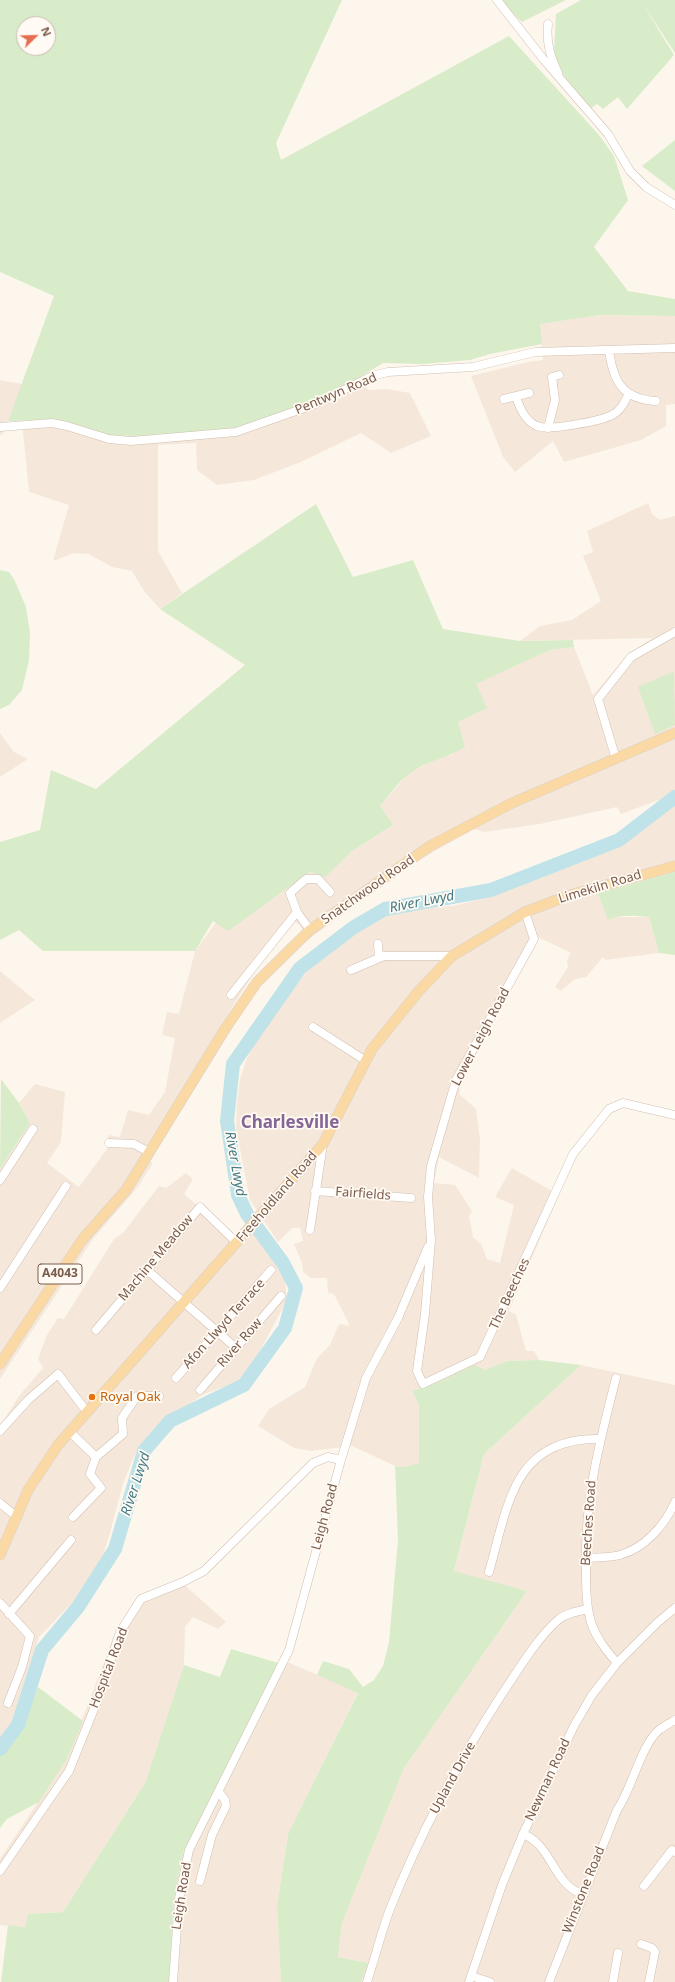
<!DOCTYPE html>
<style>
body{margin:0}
#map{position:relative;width:675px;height:1982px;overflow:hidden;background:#fdf6ec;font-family:"Noto Sans",sans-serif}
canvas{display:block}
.north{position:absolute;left:16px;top:16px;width:40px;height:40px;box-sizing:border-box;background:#fffaf3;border:1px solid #cabbb1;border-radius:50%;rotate:67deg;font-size:11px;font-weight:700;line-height:16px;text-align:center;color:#7a5c4d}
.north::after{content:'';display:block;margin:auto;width:14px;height:18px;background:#e76f51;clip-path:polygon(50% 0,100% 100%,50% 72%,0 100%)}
</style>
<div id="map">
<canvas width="675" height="1982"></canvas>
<div class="north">N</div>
</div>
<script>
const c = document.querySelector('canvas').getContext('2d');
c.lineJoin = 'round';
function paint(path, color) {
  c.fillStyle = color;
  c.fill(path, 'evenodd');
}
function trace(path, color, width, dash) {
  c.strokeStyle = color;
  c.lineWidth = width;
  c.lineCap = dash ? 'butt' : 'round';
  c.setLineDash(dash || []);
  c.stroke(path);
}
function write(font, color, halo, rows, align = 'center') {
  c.font = font + ' "Noto Sans",sans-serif';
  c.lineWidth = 3.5;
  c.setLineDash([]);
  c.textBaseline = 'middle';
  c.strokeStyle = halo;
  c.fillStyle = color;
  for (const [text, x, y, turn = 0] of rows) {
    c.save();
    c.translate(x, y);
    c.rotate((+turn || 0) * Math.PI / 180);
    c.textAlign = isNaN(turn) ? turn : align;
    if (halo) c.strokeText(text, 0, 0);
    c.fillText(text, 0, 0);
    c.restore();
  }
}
const residential = new Path2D(`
 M 600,315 L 675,316 L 675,404 L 666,405 L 666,426 L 641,440 L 564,462 L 553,441 L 515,472 L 503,457 L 471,376 L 528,362 L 543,360 L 539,324 Z
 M 361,375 L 368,390 L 387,389 L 410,393 L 431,436 L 391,453 L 361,433 L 301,462 L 254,480 L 217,485 L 197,470 L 196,443 L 158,445 L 158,551 L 182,593 L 160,609 L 144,591 L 132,571 L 112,567 L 89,554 L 74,553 L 53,561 L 69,505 L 29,492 L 22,421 L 280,414 L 340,389 Z
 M 0,380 L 22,384 L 3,434 L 0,435 Z
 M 648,503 L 652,514 L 660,520 L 675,516 L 675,794 L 621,814 L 617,807 L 540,824 L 484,832 L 474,829 L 407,867 L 309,939 L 299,924 L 294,922 L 258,966 L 141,1154 L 153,1163 L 137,1188 L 93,1239 L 0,1379 L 0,1169 L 30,1123 L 19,1103 L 35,1084 L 65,1092 L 61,1142 L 47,1163 L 79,1187 L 107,1149 L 108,1135 L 120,1137 L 128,1110 L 149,1115 L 165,1092 L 175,1038 L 162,1035 L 167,1012 L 179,1014 L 195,951 L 217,921 L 228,930 L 311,872 L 325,876 L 351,852 L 392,826 L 380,806 L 408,774 L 434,760 L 453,754 L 458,722 L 475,684 L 550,650 L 574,647 L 593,695 L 629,653 L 653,638 L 520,641 L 540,626 L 572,620 L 601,601 L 583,556 L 593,552 L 587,531 Z
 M 0,733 L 14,752 L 28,759 L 0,777 Z
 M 675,804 L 675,872 L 598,893 L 615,917 L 649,917 L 659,953 L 605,960 L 603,957 L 586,977 L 575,979 L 561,991 L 555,987 L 568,967 L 567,960 L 571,953 L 538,937 L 461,1083 L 459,1094 L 476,1109 L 480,1139 L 479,1178 L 439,1157 L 434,1183 L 455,1185 L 472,1211 L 469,1216 L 473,1237 L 481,1244 L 487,1259 L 500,1263 L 514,1205 L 495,1197 L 512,1168 L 559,1195 L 509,1311 L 516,1315 L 526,1351 L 534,1351 L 539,1360 L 507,1361 L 485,1370 L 412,1391 L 419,1406 L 419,1463 L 404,1467 L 395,1466 L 352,1446 L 311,1451 L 294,1448 L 258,1426 L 269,1409 L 305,1387 L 317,1358 L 330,1345 L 339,1324 L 350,1326 L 334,1294 L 328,1293 L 327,1278 L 311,1278 L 303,1272 L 302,1263 L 294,1244 L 303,1241 L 300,1228 L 292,1228 L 278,1242 L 250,1200 L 236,1128 L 237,1104 L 240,1079 L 247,1058 L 264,1027 L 308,970 L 352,930 L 393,909 L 453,906 L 481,899 L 503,889 L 531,880 L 591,856 L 617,844 L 638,832 L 668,807 Z
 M 0,971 L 35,1000 L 0,1023 Z
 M 186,1173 L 193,1179 L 184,1194 L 234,1237 L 248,1224 L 284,1272 L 287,1300 L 246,1377 L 232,1384 L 204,1394 L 164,1421 L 149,1435 L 135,1454 L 123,1484 L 110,1533 L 99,1568 L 71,1604 L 39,1637 L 10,1730 L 0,1740 L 0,1426 L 19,1396 L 43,1368 L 38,1359 L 47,1335 L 58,1318 L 64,1319 L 114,1239 L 123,1233 L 159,1186 L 166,1188 Z
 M 581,1365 L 675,1385 L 675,1982 L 361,1982 L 368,1963 L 338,1957 L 342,1923 L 404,1768 L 527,1591 L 454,1572 L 484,1454 Z
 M 179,1580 L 226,1622 L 218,1629 L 193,1617 L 185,1627 L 184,1665 L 145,1783 L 63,1912 L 28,1914 L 25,1927 L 0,1925 L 0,1859 L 67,1759 L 115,1633 L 132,1605 L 144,1593 Z
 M 280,1659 L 358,1692 L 288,1834 L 277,1907 L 281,1982 L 169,1982 L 174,1898 L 183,1853 Z`);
const green = new Path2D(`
 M 0,0 L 342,0 L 276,143 L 281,160 L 509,36 L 599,135 L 614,156 L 628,200 L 594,247 L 628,291 L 675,299 L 675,316 L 600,315 L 540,324 L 542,344 L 490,354 L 470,360 L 423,364 L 383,363 L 340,389 L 280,414 L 236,428 L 154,436 L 108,435 L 51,420 L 8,421 L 54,296 L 0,272 ZM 24,24 L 48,24 L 48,48 L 24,48 Z
 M 498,0 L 566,0 L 522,22 Z
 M 581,0 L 675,0 L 675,53 L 641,1 L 674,55 L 627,109 L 618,97 L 603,109 L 597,104 L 590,109 L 559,69 L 554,51 L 556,14 Z
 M 675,140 L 675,191 L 642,166 Z
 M 316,504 L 353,577 L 413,560 L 443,629 L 520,641 L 573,640 L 574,647 L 550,650 L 476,684 L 487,708 L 458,722 L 465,747 C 447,758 426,761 409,774 C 398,782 389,796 380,806 L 393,825 L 351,852 L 325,877 L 310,872 L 228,931 L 213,921 L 195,951 L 43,951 L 19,930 L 0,940 L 0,842 L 40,830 L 51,770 L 96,789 L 245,665 L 160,609 Z
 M 0,570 L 9,572 L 14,579 L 26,607 L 30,633 L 29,660 L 22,690 L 9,705 L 0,709 Z
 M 674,671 L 675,725 L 655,734 L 638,687 Z
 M 675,872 L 675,955 L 659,953 L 649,917 C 635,916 621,914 608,920 L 598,893 Z
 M 1,1079 L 19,1103 L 30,1123 L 0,1169 Z
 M 539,1360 L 581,1365 L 484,1454 L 454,1571 L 527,1591 L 404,1768 L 342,1923 L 338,1957 L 368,1963 L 361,1982 L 281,1982 L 277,1907 L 288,1834 L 358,1693 L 317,1675 L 323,1661 L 349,1669 L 363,1687 L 374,1680 L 383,1666 L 389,1642 L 398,1539 L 395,1466 L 404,1467 L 419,1463 L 419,1406 L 412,1391 L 437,1383 L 474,1365 L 485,1370 L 507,1361 Z
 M 231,1649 L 278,1663 L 183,1853 L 174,1898 L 169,1982 L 1,1982 L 8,1925 L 25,1927 L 28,1914 L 63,1912 L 145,1783 L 184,1665 L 220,1677 Z
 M 38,1687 L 83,1721 L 67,1759 L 39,1802 L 7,1819 L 0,1828 L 0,1756 L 16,1739 Z`);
const river = new Path2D(`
 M 0,1749 L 18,1725 L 42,1650 L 78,1607 L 115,1549 L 144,1451 L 170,1421 L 244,1385 L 285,1328 L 296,1288 L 283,1263 L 247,1214 L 238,1195 L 227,1121 L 233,1064 L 300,968 L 354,927 L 385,909 L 491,890 L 619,840 L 675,797`);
const minor = new Path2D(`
 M 497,0 L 544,60 L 608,134 L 630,171 L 646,187 L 675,205
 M 548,24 C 546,42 550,56 558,73
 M 609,350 C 613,381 622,399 656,401
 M 516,397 C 520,408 525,421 537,426 C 548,431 601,421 612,415 C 621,411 625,401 629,393
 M 504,399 L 529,393
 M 0,427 L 52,423 L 67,426 L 109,439 L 131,441 L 236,432 L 313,405 L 372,376 L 388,372 L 473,367 L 535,352 L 675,348
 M 548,428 L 555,400 L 552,377 L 559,375
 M 616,759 L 598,699 L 631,657 L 675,632
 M 297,912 L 290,893 L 306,879 L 318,879 L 330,892
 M 525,912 L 534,939 L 456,1080 L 431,1166 L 428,1197 L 431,1240 L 425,1314 L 417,1371 L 423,1384 L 480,1357 L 573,1154 L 609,1109 L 623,1103 L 675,1115
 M 378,944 L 379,958
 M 351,970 L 384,956 L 452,956
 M 231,995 L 297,912 L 310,930
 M 313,1027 L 366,1061
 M 109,1143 L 134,1144 L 149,1152
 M 0,1180 L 33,1129
 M 315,1191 L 411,1198
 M 310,1230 L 323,1144
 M 147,1270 L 236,1348
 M 0,1288 L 66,1186
 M 96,1330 L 200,1207 L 236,1242
 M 176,1378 L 271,1270
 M 616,1378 C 599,1444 584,1501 586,1570 C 586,1587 586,1605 591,1622 C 596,1638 606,1650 617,1663
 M 200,1390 L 281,1296
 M 0,1431 L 28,1400 L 58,1374 L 87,1412
 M 70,1432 L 96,1457 L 123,1434 L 122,1418 L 137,1396 L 159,1396
 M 0,1503 L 17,1517
 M 73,1517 L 101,1488 L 90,1474 L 96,1457
 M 585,1558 C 597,1557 609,1558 620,1555 C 645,1548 665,1525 675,1502
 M 489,1572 C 508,1506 513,1437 600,1439
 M 0,1603 L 30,1636 L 22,1667 L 8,1703
 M 9,1614 L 71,1540
 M 523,1834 C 552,1845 553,1884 582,1894
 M 0,1871 L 69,1771 L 96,1704 L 120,1632 L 141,1599 L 183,1582 L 204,1571 L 313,1463 L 328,1457 L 341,1460
 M 200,1881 L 212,1835 L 226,1806 L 225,1800 L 219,1792
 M 644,1886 L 672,1850 L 675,1852
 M 641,1944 L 652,1948 L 655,1952 L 649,1982
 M 471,1976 L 490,1982
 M 173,1982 L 179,1899 L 189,1850 L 289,1650 L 341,1460 L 366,1378 L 398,1318 L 428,1247
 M 367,1982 C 375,1958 381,1933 390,1909 C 420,1834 458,1762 502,1694 C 519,1669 536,1639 559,1619 C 567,1613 578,1611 588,1609
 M 469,1982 L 502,1885 L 523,1834 L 574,1726 L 592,1695 L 617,1663 L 658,1622 L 675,1608
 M 549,1982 L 617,1810 C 632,1789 641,1745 659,1730 C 664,1726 670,1723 675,1720
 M 613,1982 L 618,1953`);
const major = new Path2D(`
 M 0,1364 L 82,1240 L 126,1190 L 225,1029 L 257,982 L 310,930 L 430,846 L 512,803 L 675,733
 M 0,1555 L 28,1490 L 58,1445 L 323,1144 L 372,1049 L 418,992 L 452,956 L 525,912 L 570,895 L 675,866`);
const markers = [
 [92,1397,4,"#e8710a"]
];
const shields = [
 [60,1274,44]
];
const shieldNames = [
 ["A4043",60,1274]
];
const streetNames = [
 ["Pentwyn Road",336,394,-23],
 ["Limekiln Road",600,887,-17],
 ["Snatchwood Road",368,890,-35],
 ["Lower Leigh Road",481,1037,-62],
 ["Fairfields",363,1194,4],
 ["Freeholdland Road",277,1197,-49],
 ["Machine Meadow",156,1258,-50],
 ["The Beeches",510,1294,-65],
 ["Afon Llwyd Terrace",224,1324,-48],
 ["River Row",240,1343,-49],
 ["Leigh Road",325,1517,-75],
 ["Beeches Road",589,1523,-86],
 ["Hospital Road",109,1668,-69],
 ["Upland Drive",453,1778,-61],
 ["Newman Road",548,1780,-65],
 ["Winstone Road",584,1890,-68],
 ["Leigh Road",182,1896,-81]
];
const foodNames = [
 ["Royal Oak",100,1397]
];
const waterNames = [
 ["River Lwyd",422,902,-11],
 ["River Lwyd",235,1164,80],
 ["River Lwyd",136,1484,-72]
];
const districtNames = [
 ["Charlesville",290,1123]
];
paint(residential, '#f5e8da');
paint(green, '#d8ecc9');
trace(river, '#bfe3e8', 14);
trace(minor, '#d1beb0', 9);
trace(major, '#dad1cd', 11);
trace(minor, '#fff', 8);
trace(major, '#fbd9a5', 10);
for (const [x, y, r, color] of markers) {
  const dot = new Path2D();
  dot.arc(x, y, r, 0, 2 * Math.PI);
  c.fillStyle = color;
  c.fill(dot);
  trace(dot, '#fffaf3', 1.5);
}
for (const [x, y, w] of shields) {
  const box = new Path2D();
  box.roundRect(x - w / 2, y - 10, w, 20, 3);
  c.fillStyle = '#fffaf3';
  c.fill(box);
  trace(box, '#7a5c4d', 1);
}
write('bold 12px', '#7a5c4d', null, shieldNames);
write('13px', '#7a5c4d', '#fffaf3', streetNames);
write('13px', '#c56008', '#fffaf3', foodNames, 'left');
write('italic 14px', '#437c86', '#fffaf3', waterNames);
write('bold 17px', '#846695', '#fffaf3', districtNames);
</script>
